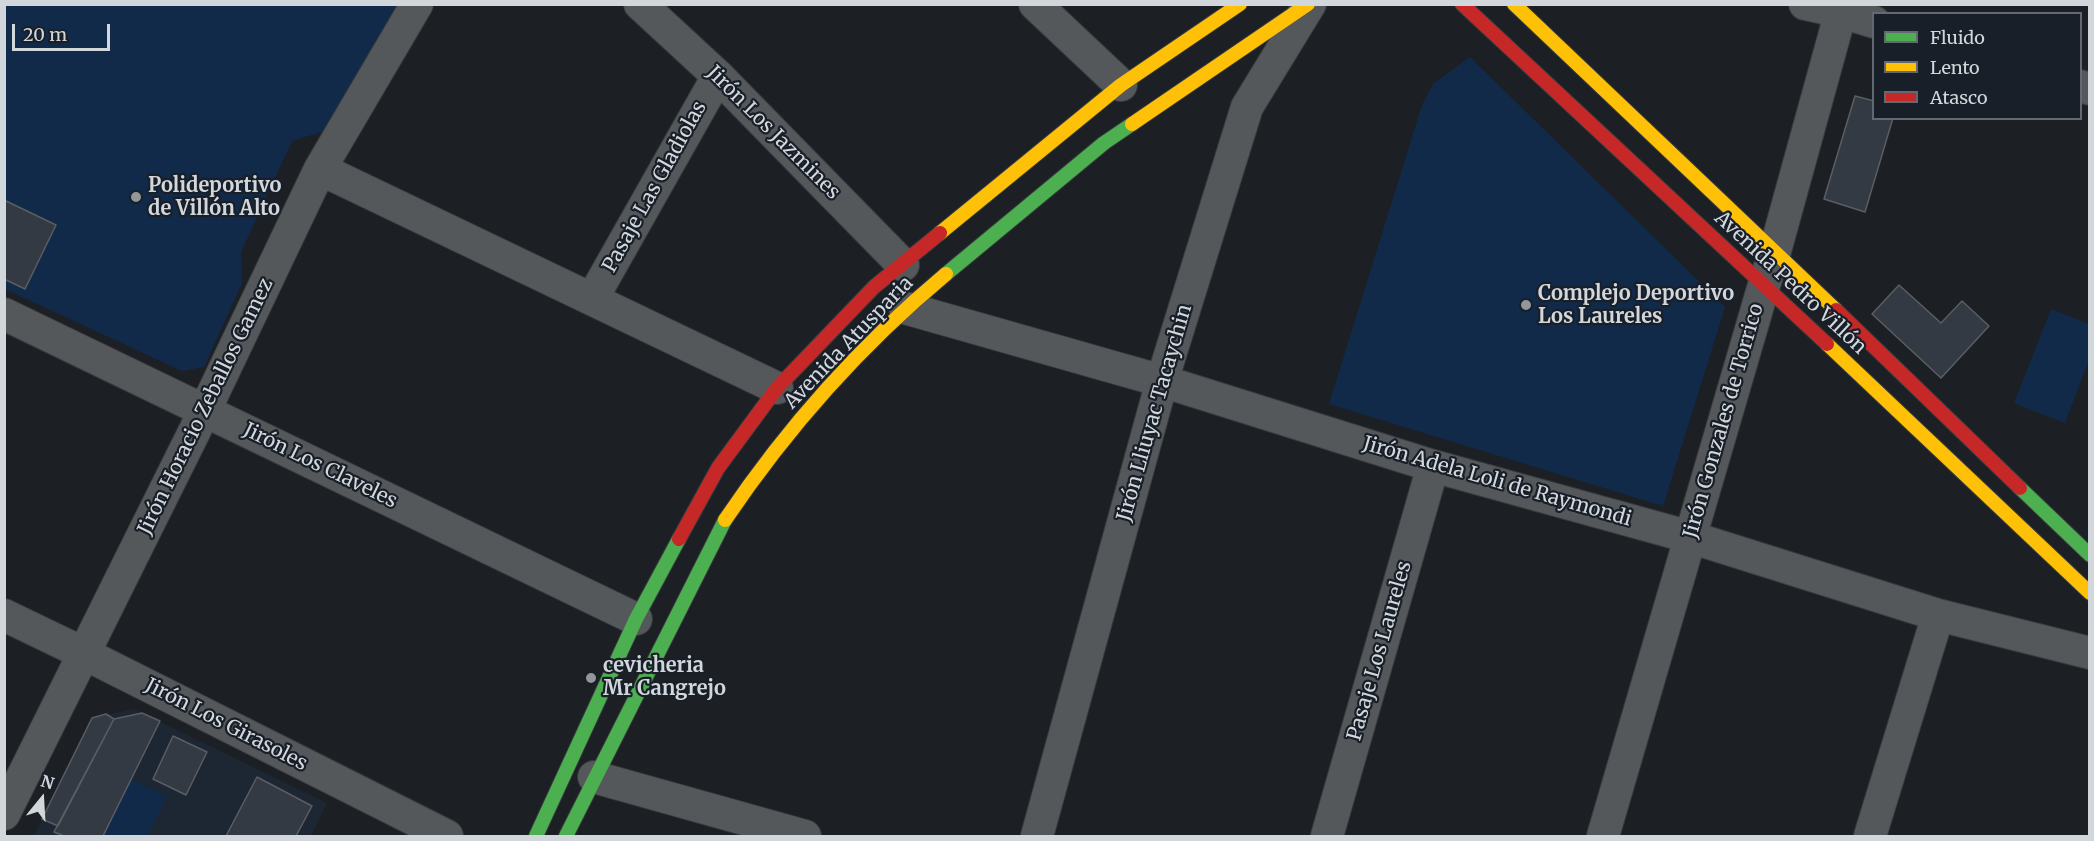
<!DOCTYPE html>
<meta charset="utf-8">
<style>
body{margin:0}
#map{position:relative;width:2094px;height:841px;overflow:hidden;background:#1c2024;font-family:Merriweather,serif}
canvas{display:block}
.frame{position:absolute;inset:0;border:6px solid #d2d7dc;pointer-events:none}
.legend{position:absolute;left:1872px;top:12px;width:210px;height:108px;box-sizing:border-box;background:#191f28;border:2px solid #636970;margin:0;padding:8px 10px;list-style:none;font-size:18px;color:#d2d7dc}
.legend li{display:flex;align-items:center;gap:12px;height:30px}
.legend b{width:30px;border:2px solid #636970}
.north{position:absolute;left:12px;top:769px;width:60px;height:60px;-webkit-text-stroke:4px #191f28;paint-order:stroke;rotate:18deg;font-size:16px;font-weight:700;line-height:24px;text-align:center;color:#d2d7dc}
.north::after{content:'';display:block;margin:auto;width:21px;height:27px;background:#d2d7dc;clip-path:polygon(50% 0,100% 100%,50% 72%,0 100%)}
.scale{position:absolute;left:12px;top:24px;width:98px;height:27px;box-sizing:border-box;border:3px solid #d2d7dc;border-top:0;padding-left:8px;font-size:18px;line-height:21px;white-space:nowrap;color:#d2d7dc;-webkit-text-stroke:4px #191f28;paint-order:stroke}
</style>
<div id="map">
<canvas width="2094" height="841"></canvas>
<div class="frame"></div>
<ul class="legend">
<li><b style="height:8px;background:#4caf50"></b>Fluido</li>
<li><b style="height:8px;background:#ffc107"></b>Lento</li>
<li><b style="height:8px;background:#c62828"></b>Atasco</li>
</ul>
<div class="north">N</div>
<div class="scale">20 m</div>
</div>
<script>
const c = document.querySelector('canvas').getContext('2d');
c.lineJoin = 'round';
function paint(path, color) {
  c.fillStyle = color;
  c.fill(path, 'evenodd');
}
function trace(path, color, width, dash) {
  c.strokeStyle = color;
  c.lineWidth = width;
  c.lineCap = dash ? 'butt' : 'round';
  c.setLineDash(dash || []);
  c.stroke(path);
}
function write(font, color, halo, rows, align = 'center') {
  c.font = font + ' Merriweather,serif';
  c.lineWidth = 4.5;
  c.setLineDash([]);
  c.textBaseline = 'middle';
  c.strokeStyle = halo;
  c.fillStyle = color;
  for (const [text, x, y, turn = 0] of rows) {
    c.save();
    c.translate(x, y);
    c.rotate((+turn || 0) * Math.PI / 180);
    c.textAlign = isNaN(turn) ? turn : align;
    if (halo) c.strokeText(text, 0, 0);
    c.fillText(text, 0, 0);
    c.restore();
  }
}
const built = new Path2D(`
 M 134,709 L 327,803 L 311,836 L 34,836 L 92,718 Z`);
const green = new Path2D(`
 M 5,5 L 398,5 L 324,131 L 292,141 L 241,252 L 242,283 L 204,367 L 182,371 L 5,289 Z
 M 1470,57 L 1725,307 L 1663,506 L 1329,404 L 1422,105 L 1433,84 Z
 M 2051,309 L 2089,324 L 2089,360 L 2065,423 L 2014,403 Z
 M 131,779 L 167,796 L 147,836 L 103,836 Z`);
const building = new Path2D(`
 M 1855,96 L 1874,101 L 1874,118 L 1893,118 L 1865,212 L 1824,199 Z
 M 4,200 L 56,225 L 25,289 L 4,279 Z
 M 1899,285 L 1941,323 L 1962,301 L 1989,326 L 1941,378 L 1872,314 Z
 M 142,713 L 160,721 L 103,836 L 64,836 L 54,832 L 114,719 Z
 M 106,714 L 114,719 L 58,826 L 42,819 L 92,718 Z
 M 173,736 L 207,752 L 186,795 L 153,779 Z
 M 257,777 L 312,806 L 296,836 L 226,836 Z`);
const street = new Path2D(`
 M 640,4 L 718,76 L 903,265
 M 1035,4 L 1121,85
 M 1805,4 L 1841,12 L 1874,22
 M 2080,86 L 2090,89
 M 320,169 L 777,388
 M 592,299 L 718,76
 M 905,308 L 1162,381 L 1433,466 L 1690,537 L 1938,615 L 2090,653
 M 4,314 L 636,619
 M 4,615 L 85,654 L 447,836
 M 594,777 L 805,836
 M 4,814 L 205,410 L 320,169 L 417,4
 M 1037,836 L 1162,381 L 1247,107 L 1310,4
 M 1327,836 L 1433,466
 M 1603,836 L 1764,285 L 1775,251 L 1843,4
 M 1870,836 L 1938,615`);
const fast = new Path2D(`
 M 946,274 L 1104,143 L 1132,124
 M 2020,488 L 2090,555
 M 536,836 L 636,619 L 679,539
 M 566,836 L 725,520`);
const slow = new Path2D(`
 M 1514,4 L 1836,310
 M 1132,124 L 1308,4
 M 940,233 L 1121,85 L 1240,4
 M 1827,344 L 2090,593
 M 725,520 C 787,428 862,344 946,274`);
const jam = new Path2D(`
 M 1462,4 L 1827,344
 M 1836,310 L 2020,488
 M 679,539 L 718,468 L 777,388 L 874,287 L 940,233`);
const markers = [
 [136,197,6,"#92979c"],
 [1526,305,6,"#92979c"],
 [591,678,6,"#92979c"]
];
const streetNames = [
 ["Jirón Los Jazmines",773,133,45],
 ["Pasaje Las Gladiolas",655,187,-61],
 ["Avenida Pedro Villón",1790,283,43],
 ["Avenida Atusparia",849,343,-46],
 ["Jirón Horacio Zeballos Gamez",206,407,-64],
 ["Jirón Lliuyac Tacaychin",1155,413,-74],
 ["Jirón Gonzales de Torrico",1724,421,-74],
 ["Jirón Los Claveles",320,466,26],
 ["Jirón Adela Loli de Raymondi",1497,482,16],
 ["Pasaje Los Laureles",1380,651,-74],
 ["Jirón Los Girasoles",226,725,27]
];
const poiNames = [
 ["Polideportivo",148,186],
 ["de Villón Alto",148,209],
 ["Complejo Deportivo",1538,294],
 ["Los Laureles",1538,317],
 ["cevicheria",603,666],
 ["Mr Cangrejo",603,689]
];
paint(built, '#1d2633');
paint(green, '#112a49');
paint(building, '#333a44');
trace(building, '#5a5e62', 1.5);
trace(street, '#383b3e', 34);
trace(fast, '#383b3e', 16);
trace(slow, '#383b3e', 16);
trace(jam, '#383b3e', 16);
trace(street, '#55585b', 32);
trace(fast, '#4caf50', 14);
trace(slow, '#ffc107', 14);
trace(jam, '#c62828', 14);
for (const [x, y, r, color] of markers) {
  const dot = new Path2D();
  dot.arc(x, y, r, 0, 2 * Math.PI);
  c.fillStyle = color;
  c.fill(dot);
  trace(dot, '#191f28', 2);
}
write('20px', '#d2d7dc', '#191f28', streetNames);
write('bold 20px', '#d2d7dc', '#191f28', poiNames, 'left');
</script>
